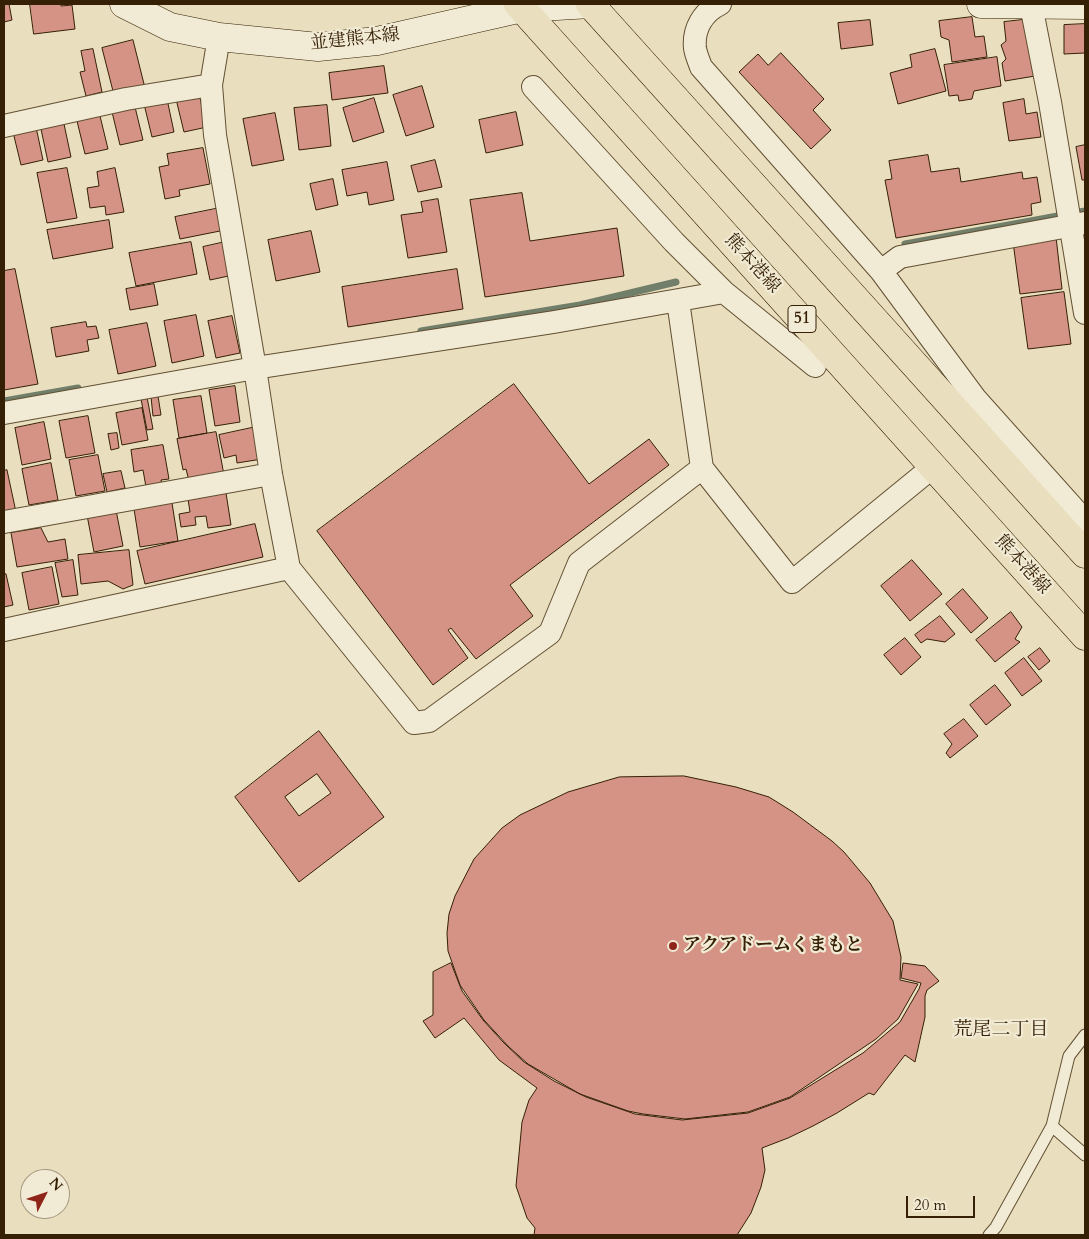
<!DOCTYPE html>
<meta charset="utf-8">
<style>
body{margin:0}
#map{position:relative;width:1089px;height:1239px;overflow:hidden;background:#e9debd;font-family:Cardo,serif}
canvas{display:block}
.frame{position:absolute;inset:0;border:5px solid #352005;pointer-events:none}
.north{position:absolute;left:20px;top:1169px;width:50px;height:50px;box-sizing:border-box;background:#f1ead4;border:1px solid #a69981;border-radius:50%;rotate:49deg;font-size:14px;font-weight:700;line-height:20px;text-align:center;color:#352005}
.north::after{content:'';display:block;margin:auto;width:18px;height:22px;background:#8f2418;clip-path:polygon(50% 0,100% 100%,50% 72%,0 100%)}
.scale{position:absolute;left:906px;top:1196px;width:69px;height:22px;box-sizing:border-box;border:2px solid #352005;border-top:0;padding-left:6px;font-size:15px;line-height:18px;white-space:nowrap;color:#352005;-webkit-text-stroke:4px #f1ead4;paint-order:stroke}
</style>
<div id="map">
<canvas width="1089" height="1239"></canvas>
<div class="frame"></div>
<div class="north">N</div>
<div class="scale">20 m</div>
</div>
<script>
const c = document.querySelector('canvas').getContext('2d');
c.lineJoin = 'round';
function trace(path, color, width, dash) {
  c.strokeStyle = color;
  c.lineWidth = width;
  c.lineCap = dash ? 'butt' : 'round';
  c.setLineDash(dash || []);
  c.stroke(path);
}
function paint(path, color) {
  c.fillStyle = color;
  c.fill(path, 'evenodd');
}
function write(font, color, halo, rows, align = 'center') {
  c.font = font + ' Cardo,"Noto Serif JP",serif';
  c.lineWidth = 4.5;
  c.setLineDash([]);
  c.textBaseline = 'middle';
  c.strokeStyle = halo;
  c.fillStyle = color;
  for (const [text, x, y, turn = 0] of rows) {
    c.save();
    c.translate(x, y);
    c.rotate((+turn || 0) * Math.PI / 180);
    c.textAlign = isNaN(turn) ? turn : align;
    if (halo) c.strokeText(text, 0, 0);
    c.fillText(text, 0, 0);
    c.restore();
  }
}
const stream = new Path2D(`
 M 905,244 L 1085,211
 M 421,331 L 580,305 L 676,282
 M 4,401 L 78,388`);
const building = new Path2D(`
 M 4,4 L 9,4 L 12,20 L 4,22 Z
 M 30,4 L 61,4 L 61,6 L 72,5 L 75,29 L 34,34 Z
 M 972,17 L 975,37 L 984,36 L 987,57 L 952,62 L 949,40 L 941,37 L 939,21 Z
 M 1031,19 L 1035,76 L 1005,81 L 1002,63 L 1006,59 L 1001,45 L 1006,41 L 1004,22 Z
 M 870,20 L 873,45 L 841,49 L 838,23 Z
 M 1085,24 L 1085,53 L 1064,54 L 1064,25 Z
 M 133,40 L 145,88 L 114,95 L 102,48 Z
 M 93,49 L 102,92 L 86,96 L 80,72 L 85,71 L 81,51 Z
 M 935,49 L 946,91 L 898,104 L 890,73 L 912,67 L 910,55 Z
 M 781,53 L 824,99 L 813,110 L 831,130 L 811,149 L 739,72 L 758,54 L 768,65 Z
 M 997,57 L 1001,86 L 974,91 L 972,99 L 959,101 L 958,95 L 949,96 L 944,65 Z
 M 384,66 L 388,93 L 332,100 L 329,73 Z
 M 422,86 L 434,127 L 406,136 L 393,95 Z
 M 199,94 L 207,127 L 184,132 L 176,99 Z
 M 374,98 L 384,132 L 353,142 L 343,108 Z
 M 167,99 L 174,132 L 152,137 L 144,104 Z
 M 1024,99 L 1026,114 L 1037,112 L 1041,137 L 1009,141 L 1003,103 Z
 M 327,105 L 331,146 L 299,150 L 294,108 Z
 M 135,107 L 143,140 L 120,145 L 112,112 Z
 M 516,112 L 523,145 L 486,153 L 479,120 Z
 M 275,113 L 284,160 L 252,166 L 243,119 Z
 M 100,116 L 108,149 L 85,154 L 77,121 Z
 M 64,124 L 71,157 L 48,162 L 41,129 Z
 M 36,127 L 43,160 L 21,165 L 13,132 Z
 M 1085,145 L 1085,180 L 1082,180 L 1076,147 Z
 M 203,148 L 210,184 L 179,190 L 180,196 L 165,199 L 159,167 L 169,165 L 167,154 Z
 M 928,155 L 931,172 L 959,168 L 961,182 L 1022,172 L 1023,179 L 1037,177 L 1041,202 L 1031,204 L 1032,215 L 896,238 L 885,180 L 892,179 L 889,161 Z
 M 435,160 L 442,187 L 418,192 L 411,166 Z
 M 387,162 L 394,200 L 369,205 L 367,192 L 347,196 L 342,170 Z
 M 67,168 L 77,218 L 47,223 L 37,173 Z
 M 115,168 L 124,212 L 106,215 L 105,206 L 90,208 L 87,188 L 99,186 L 97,172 Z
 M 333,179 L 338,205 L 316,210 L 310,184 Z
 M 522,193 L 530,241 L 617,228 L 624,276 L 485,297 L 470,200 Z
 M 438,199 L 447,252 L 408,258 L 401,215 L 423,212 L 421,202 Z
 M 220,208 L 225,230 L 180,239 L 175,217 Z
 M 109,220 L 113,248 L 53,259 L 47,230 Z
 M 311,231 L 320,272 L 276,281 L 268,240 Z
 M 1056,237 L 1062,289 L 1020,294 L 1013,242 Z
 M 191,242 L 197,274 L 136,286 L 129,253 Z
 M 225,242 L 233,275 L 210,280 L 203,247 Z
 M 15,269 L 38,384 L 4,390 L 4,271 Z
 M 457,269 L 463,309 L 348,327 L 342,287 Z
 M 154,284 L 158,305 L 130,310 L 126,289 Z
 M 1064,292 L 1071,344 L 1028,349 L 1021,298 Z
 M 196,315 L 204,356 L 172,363 L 164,321 Z
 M 232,316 L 240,353 L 216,358 L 208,321 Z
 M 86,322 L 87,327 L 96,326 L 99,338 L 87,340 L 89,351 L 56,357 L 51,328 Z
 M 147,323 L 156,366 L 118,374 L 109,330 Z
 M 514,384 L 589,484 L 649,439 L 669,465 L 510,585 L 533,616 L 476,659 L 451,628 L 448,630 L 468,658 L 433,685 L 317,531 Z
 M 235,386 L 240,422 L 215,426 L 209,390 Z
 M 158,396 L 161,415 L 153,416 L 151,397 Z
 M 201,396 L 207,433 L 179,438 L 173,400 Z
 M 147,397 L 153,429 L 147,430 L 141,399 Z
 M 142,408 L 148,440 L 122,445 L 116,413 Z
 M 88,416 L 95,453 L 66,458 L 59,421 Z
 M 44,422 L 51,459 L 22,465 L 15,428 Z
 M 256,427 L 262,459 L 237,463 L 236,455 L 224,458 L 219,435 Z
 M 216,432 L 224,475 L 189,481 L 186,469 L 183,470 L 177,439 Z
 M 117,433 L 119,448 L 111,450 L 108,434 Z
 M 163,445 L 169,479 L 161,480 L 162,485 L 146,487 L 143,470 L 134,472 L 131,450 Z
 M 98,455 L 105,491 L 76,496 L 69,460 Z
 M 51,463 L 58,500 L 29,505 L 22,469 Z
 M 7,470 L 16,512 L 4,515 L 4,471 Z
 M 121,471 L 125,488 L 107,492 L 103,474 Z
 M 226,493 L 231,525 L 208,528 L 206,516 L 195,517 L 196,525 L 181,527 L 179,514 L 190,512 L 188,499 Z
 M 172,503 L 178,541 L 140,547 L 134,509 Z
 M 116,510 L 123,546 L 94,552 L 87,515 Z
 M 255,524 L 263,557 L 145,584 L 137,551 Z
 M 41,528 L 48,542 L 65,539 L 68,559 L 17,567 L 11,533 Z
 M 129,550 L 133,585 L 123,589 L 108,581 L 81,584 L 78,555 Z
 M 73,560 L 78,595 L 62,597 L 55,563 Z
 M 912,560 L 942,594 L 910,621 L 881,586 Z
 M 52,567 L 59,604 L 29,610 L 22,573 Z
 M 6,574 L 13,605 L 4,607 L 4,575 Z
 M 963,589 L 988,618 L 971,633 L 946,604 Z
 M 1011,612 L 1022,627 L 1015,639 L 1020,642 L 995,662 L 976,640 Z
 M 940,616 L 955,634 L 945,642 L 927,639 L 921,643 L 915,635 Z
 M 905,638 L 921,657 L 901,675 L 884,655 Z
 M 1040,648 L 1050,661 L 1039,670 L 1028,657 Z
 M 1024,658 L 1042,681 L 1022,696 L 1005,673 Z
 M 995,685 L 1011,705 L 986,725 L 970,705 Z
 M 964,719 L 978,736 L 950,758 L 946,753 L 952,744 L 944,734 Z
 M 319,731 L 384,817 L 299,882 L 235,797 ZM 317,774 L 331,793 L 299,816 L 285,797 Z
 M 684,776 L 736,787 L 769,797 L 793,812 L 832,841 L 844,852 L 870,883 L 893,921 L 901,957 L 900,980 L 918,984 L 898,1019 L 876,1039 L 790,1097 L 748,1112 L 685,1119 L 643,1114 L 628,1111 L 580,1094 L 528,1064 L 509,1047 L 484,1020 L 460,985 L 448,951 L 447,933 L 449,914 L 455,896 L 474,859 L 502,828 L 520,815 L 568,792 L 619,777 Z
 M 451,963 L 462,991 L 483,1020 L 503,1042 L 524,1062 L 554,1081 L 586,1097 L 635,1114 L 682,1120 L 748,1113 L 790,1098 L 863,1053 L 900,1022 L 919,989 L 921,983 L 901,978 L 903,963 L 925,966 L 939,981 L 927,990 L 925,996 L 925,1017 L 915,1062 L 905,1055 L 874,1095 L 869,1093 L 837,1113 L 813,1126 L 788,1138 L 762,1148 L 765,1170 L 761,1187 L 751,1213 L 737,1235 L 534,1235 L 535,1228 L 527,1218 L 516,1186 L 522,1122 L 529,1100 L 537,1088 L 499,1060 L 464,1018 L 435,1038 L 423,1021 L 433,1015 L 433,972 Z`);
const service = new Path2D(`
 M 1052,1126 L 1085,1155
 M 989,1235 L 996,1227 L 1052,1126 L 1069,1056 L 1085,1035`);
const minor = new Path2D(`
 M 720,4 C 703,12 693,29 695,48 C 696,55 699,61 701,67 L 881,271 L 975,398 L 1085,521
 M 1031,5 L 1050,102 L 1085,313
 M 219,37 L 211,85 L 215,135 L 255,368 L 271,474 L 289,568 L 414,723 L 429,721 L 550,633 L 579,563 L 702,468
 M 533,87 L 674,242 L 724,292 L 815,366
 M 4,126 L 126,99 L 211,85
 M 881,271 L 900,257 L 1085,223
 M 678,301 L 702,468 L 792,582 L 934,466
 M 4,413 L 255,368 L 554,322 L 724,292
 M 4,522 L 271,474
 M 4,630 L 289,568`);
const secondary = new Path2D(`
 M 124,4 L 170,27 L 219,37 L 318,47 L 377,41 L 522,8 L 591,4
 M 981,4 L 1085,5`);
const primary = new Path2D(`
 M 518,4 L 1085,636
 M 590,4 L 1085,554`);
const markers = [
 [673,946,5,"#8f2418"]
];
const shields = [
 [802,319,28]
];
const shieldNames = [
 ["51",802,319]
];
const streetNames = [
 ["並建熊本線",355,40,-6],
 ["熊本港線",752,264,48],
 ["熊本港線",1022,565,48]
];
const poiNames = [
 ["アクアドームくまもと",683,946]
];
const neighbourhoodNames = [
 ["荒尾二丁目",1001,1031]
];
trace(stream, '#717e69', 7);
paint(building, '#d59385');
trace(building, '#352005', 1);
trace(service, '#625033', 13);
trace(minor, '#625033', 24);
trace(secondary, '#352005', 29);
trace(primary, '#352005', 29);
trace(service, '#f1ead4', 11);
trace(minor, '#f1ead4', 22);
trace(secondary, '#f1ead4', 28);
trace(primary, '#e9debd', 28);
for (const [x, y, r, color] of markers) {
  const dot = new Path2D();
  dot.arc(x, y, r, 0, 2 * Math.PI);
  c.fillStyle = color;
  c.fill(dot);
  trace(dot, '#f1ead4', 2);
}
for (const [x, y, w] of shields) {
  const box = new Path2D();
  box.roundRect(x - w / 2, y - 13.5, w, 27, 4);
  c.fillStyle = '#f1ead4';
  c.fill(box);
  trace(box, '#352005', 1);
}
write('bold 16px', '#352005', null, shieldNames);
write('18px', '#352005', '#f1ead4', streetNames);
write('bold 18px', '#352005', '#f1ead4', poiNames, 'left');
write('19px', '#352005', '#f1ead4', neighbourhoodNames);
</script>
